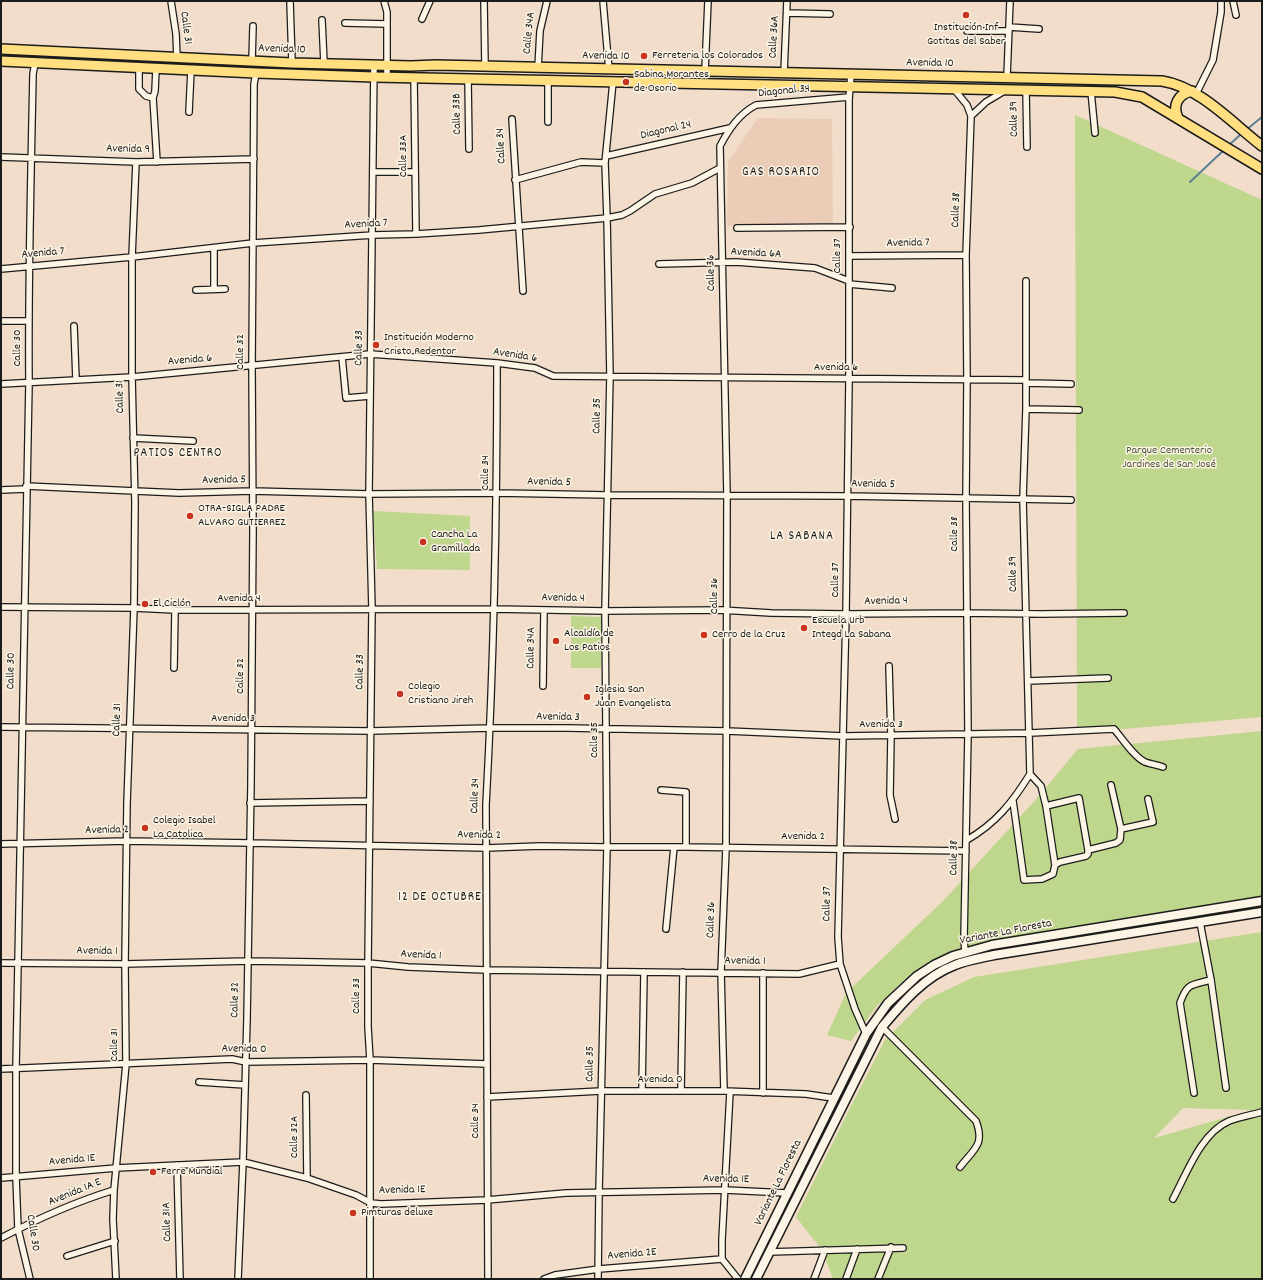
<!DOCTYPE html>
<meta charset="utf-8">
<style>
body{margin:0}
#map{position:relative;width:1263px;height:1280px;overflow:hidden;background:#f1ddca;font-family:Dekko,sans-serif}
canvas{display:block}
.frame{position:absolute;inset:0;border:2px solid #1c1c1c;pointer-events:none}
</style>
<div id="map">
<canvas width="1263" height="1280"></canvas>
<div class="frame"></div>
</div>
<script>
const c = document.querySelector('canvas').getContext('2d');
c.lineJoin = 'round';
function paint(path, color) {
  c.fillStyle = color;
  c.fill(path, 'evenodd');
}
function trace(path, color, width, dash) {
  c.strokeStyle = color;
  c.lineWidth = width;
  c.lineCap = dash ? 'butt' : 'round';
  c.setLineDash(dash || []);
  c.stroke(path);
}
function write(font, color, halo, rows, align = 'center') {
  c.font = font + ' Dekko,sans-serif';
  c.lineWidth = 3;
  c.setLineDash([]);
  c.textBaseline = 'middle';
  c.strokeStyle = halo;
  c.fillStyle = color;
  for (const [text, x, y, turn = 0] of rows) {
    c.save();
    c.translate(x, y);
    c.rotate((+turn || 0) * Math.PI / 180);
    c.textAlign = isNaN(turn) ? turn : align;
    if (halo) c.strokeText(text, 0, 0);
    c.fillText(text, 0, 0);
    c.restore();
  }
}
const built = new Path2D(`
 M 758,118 L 832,119 L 833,229 L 727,226 L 728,162 Z`);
const green = new Path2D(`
 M 1075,115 L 1262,200 L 1262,717 L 1077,733 Z
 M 373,511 L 470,516 L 470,570 L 377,569 Z
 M 571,616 L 601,617 L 601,668 L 571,668 Z
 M 1262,731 L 1262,899 L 1053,933 L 933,964 L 901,983 L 877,1006 L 851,1041 L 827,1035 L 846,993 L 944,900 L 1039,796 L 1078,749 Z
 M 1262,932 L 1262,1279 L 833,1279 L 822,1250 L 796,1217 L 850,1108 L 885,1040 L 925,1000 L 974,977 ZM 1183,1108 L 1252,1110 L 1154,1138 Z`);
const stream = new Path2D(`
 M 1246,130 L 1262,117
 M 1228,146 L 1241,134
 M 1190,182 L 1224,150`);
const street = new Path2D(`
 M 171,1 L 176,34 L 177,58
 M 290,1 L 292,63
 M 384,1 L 387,12 L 387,77
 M 484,1 L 485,67
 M 603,1 L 609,70
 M 1233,1 L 1236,15
 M 787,13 L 830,14
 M 422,19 L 430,1
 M 322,20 L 324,63
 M 345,23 L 387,24
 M 1009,27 L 1039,29
 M 967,31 L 1009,31
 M 252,61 L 253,26
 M 139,68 L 139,89 L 146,96 L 153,98
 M 538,68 L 540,31 L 547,1
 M 156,69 L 155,91 L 153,98 L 157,162
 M 705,71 L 708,1
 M 784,73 L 787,1
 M 851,74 L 849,100 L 849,379 L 846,614 L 838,937 L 840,964 L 855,1009 L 866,1034
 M 1007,77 L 1010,1
 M 414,78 L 416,234
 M 468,79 L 469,149
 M 548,80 L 548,122
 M 953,88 L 967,105 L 971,116 L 966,255 L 967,379 L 966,498 L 968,734 L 964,939 L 965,952
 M 1026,90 L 1027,147
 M 1091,91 L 1095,133
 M 1196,94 L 1213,60 L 1221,12 L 1221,1
 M 189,112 L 191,70
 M 971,116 L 986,102 L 1006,90
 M 512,119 L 523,291
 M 606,156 L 730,128
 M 1,157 L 136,162 L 254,159
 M 374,172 L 415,172
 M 515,180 L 581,162 L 605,163
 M 737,228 L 850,227
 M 214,248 L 214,289
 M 850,256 L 966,255
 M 659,264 L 736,262 L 815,268 L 849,281
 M 1,269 L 132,257 L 253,243 L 373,235 L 416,234 L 479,230 L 607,218 L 622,215 L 630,211 L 655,194 L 692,183 L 720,168
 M 849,284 L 892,288
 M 196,290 L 225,289
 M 1,321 L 29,321
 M 74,326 L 76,380
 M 342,357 L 346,398 L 370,396
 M 1026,383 L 1071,384
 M 1,384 L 132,377 L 370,354 L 497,363 L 535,368 L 553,376 L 1026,380
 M 1026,409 L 1079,410
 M 133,438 L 193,441
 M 26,486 L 179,493 L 252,491 L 369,494 L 497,493 L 608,495 L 847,496 L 1071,500
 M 1,490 L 26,489
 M 1,607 L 134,608 L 175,610 L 493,609 L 605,611 L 721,610 L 771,613 L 846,614 L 966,613 L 1041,614 L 1124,613
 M 889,666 L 891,736 L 890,795 L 895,819
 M 174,668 L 175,610
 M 1028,681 L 1108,678
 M 543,686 L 544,610
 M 1,727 L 371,731 L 490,728 L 567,728 L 727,731 L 843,736 L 1030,733 L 1114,729 C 1122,738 1134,757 1145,762 C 1150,764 1157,765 1163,767
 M 1030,774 L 1041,786 L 1046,806 L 1055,865
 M 1111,785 L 1121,829
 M 661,790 L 686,792 L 686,847
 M 1013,801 L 1024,880 L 1042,879 L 1053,874 L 1055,865 L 1060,862 L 1086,856 L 1088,854 L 1088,850 L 1116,843 L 1120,840 L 1121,829 L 1153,822 L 1148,799
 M 250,803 L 370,801
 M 1046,806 L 1079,798 L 1088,850
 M 967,840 C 996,823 1012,803 1030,774 L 1023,499 L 1026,409 L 1026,281
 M 1,844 L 127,841 L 250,843 L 486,848 L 540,846 L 607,847 L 686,847 L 966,851
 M 1200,922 L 1211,980 L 1226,1088
 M 666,929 L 674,847
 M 1,963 L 125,964 L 248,961 L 317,962 L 368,963 L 408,967 L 486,970 L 799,974 L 840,964
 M 882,1027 L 976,1121 C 985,1145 974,1149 960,1167
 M 1,1069 L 232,1059 L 246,1062 L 370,1060 L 487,1064
 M 199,1082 L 245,1085
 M 642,1091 L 644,972
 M 681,1091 L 683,972
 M 724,1091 L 721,972 L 726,848 L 727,495 L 720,146 C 729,129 739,114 756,105 L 849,97
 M 730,1092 L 722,1240 L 722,1259 L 738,1279
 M 763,1093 L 763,973
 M 1194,1093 L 1180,1003 C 1187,983 1191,985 1211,980
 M 306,1095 L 307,1178
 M 487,1097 L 601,1091 L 724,1091 L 806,1094 L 833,1098
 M 177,1165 L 180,1279
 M 1,1178 L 116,1168 L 243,1162 L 307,1178 L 356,1195 L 371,1203 L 381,1204 L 487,1200 L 566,1193 L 725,1190 L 787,1193
 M 1173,1199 C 1187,1173 1201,1133 1229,1121 C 1239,1117 1251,1115 1262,1112
 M 1,1238 C 37,1219 75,1202 114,1190
 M 769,1252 L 903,1248
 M 67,1256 L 115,1241
 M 30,1279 L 18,1229 L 16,1177 L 16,1068 L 29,383 C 28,280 31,177 33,74 L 35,63
 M 116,1279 L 113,1219 L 114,1190 L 126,1064 L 125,964 L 127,803 L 134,608 L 135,503 L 132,377 L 132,257 L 136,162
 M 238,1279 L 243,1162 L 247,1019 L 251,784 L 253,531 L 252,367 L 254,84 L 256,73
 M 370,1279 L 370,1060 L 368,1027 L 368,963 L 372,609 L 369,494 L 374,65
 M 488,1279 L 486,805 C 494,658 497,510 497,363
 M 544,1279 L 555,1275 L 599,1269 L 722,1259
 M 598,1279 L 599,1192 L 607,847 L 605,611 L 610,376 L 607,218 L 605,163 L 613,82
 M 814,1279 L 825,1250
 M 846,1279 L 857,1249
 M 878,1279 L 891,1247`);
const secondary = new Path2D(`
 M 745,1279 L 866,1034 L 888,1003 L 917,976 L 934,965 L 953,956 L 992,945 L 1262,901
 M 756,1279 L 882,1027 C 902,1003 925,976 955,965 C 967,960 981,958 994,955 L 1262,912`);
const primary = new Path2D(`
 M 1,49 L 292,63 L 411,66 L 436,65 L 1162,81 C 1200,87 1232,123 1262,146
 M 1,61 L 256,73 L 374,77 L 1115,92 L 1142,97 L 1262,169
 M 1178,118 C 1172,105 1178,94 1192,91`);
const markers = [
 [966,15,4,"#c8321e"],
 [644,56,4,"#c8321e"],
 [626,82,4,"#c8321e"],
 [376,345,4,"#c8321e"],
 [190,516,4,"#c8321e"],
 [423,542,4,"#c8321e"],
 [145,604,4,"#c8321e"],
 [804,628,4,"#c8321e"],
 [704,635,4,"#c8321e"],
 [556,641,4,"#c8321e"],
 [400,694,4,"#c8321e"],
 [587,697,4,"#c8321e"],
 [145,828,4,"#c8321e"],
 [153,1172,4,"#c8321e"],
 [353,1213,4,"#c8321e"]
];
const streetNames = [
 ["Calle 31",185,28,83],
 ["Calle 34A",530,33,-84],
 ["Calle 36A",775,37,-87],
 ["Avenida 10",282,50,2],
 ["Avenida 10",606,57,1],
 ["Avenida 10",930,64,1],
 ["Diagonal 34",784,92,-6],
 ["Calle 33B",458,114,-91],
 ["Calle 39",1015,119,-91],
 ["Diagonal 24",666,131,-13],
 ["Calle 34",502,146,-93],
 ["Avenida 9",128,150,1],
 ["Calle 33A",404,156,-90],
 ["Calle 38",957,210,-88],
 ["Avenida 7",366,225,-3],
 ["Avenida 7",908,244,-1],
 ["Avenida 7",43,254,-5],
 ["Avenida 6A",756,254,3],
 ["Calle 37",838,256,-90],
 ["Calle 36",712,273,-91],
 ["Calle 30",18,348,-90],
 ["Calle 33",360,348,-89],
 ["Calle 32",241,352,-90],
 ["Avenida 6",515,356,9],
 ["Avenida 6",190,361,-5],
 ["Avenida 6",836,368],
 ["Calle 31",121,397,-91],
 ["Calle 35",598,416,-89],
 ["Calle 34",486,473,-90],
 ["Avenida 5",224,481,-1],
 ["Avenida 5",549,483,1],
 ["Avenida 5",873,485,1],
 ["Calle 38",955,534,-90],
 ["Calle 39",1014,574,-91],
 ["Calle 37",836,580,-90],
 ["Calle 36",715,596,-90],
 ["Avenida 4",239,599],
 ["Avenida 4",563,599,1],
 ["Avenida 4",886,602,-1],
 ["Calle 34A",532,648,-89],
 ["Calle 30",12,671,-89],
 ["Calle 33",361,672,-89],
 ["Calle 32",241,676,-90],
 ["Avenida 3",558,718,1],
 ["Avenida 3",233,719],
 ["Calle 31",118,720,-88],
 ["Avenida 3",881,725],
 ["Calle 35",595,740,-90],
 ["Calle 34",476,796,-88],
 ["Avenida 2",107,831,-1],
 ["Avenida 2",479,836,1],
 ["Avenida 2",803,837],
 ["Calle 38",955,858,-89],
 ["Calle 37",828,904,-89],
 ["Calle 36",712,920,-88],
 ["Variante La Floresta",1006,933,-11],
 ["Avenida 1",97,952,1],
 ["Avenida 1",421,956,3],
 ["Avenida 1",745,962,1],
 ["Calle 33",357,996,-90],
 ["Calle 32",236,1000,-89],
 ["Calle 31",115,1045,-90],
 ["Avenida 0",244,1050,1],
 ["Calle 35",591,1064,-89],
 ["Avenida 0",660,1080],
 ["Calle 34",476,1121,-90],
 ["Calle 32A",295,1137,-90],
 ["Avenida 1E",72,1161,-5],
 ["Avenida 1E",726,1180,1],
 ["Variante La Floresta",779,1183,-64],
 ["Avenida 1E",402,1191,-1],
 ["Avenida 1A E",75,1193,-22],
 ["Calle 31A",168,1222,-92],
 ["Calle 30",32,1233,81],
 ["Avenida 2E",632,1255,-5]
];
const poiNames = [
 ["Institución Inf",966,28,"center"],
 ["Gotitas del Saber",966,42,"center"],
 ["Ferreteria los Colorados",652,56],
 ["Sabina Morantes",634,75],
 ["de Osorio",634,89],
 ["Institución Moderno",384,338],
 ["Cristo Redentor",384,352],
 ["OTRA-SIGLA PADRE",198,509],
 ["ALVARO GUTIERREZ",198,523],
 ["Cancha La",431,535],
 ["Gramillada",431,549],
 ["El Ciclón",153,604],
 ["Escuela Urb",812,621],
 ["Integd La Sabana",812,635],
 ["Alcaldía de",564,634],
 ["Los Patios",564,648],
 ["Cerro de la Cruz",712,635],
 ["Colegio",408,687],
 ["Cristiano Jireh",408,701],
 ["Iglesia San",595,690],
 ["Juan Evangelista",595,704],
 ["Colegio Isabel",153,821],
 ["La Catolica",153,835],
 ["Ferre Mundial",161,1172],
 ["Pimturas deluxe",361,1213]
];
const parkNames = [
 ["Parque Cementerio",1169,451],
 ["Jardines de San José",1169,465]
];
const neighbourhoodNames = [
 ["GAS ROSARIO",781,173],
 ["PATIOS CENTRO",178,454],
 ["LA SABANA",802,537],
 ["12 DE OCTUBRE",440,898]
];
paint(built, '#eaccb7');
paint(green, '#bfd68d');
trace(stream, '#5b8095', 2);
trace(street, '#1c1c1c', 8);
trace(secondary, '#1c1c1c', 11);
trace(primary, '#1c1c1c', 12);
trace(street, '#fcf5e5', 5.5);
trace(secondary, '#fcf5e5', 8);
trace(primary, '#ffdf80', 9);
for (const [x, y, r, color] of markers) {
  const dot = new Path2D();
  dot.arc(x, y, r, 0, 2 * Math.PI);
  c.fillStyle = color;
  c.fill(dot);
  trace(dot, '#fcf5e5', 1.5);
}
write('12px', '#1c1c1c', '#fcf5e5', streetNames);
write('12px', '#1c1c1c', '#fcf5e5', poiNames, 'left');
write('12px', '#4d543e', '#fcf5e5', parkNames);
c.letterSpacing = '1px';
write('13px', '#1c1c1c', '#fcf5e5', neighbourhoodNames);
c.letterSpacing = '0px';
</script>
